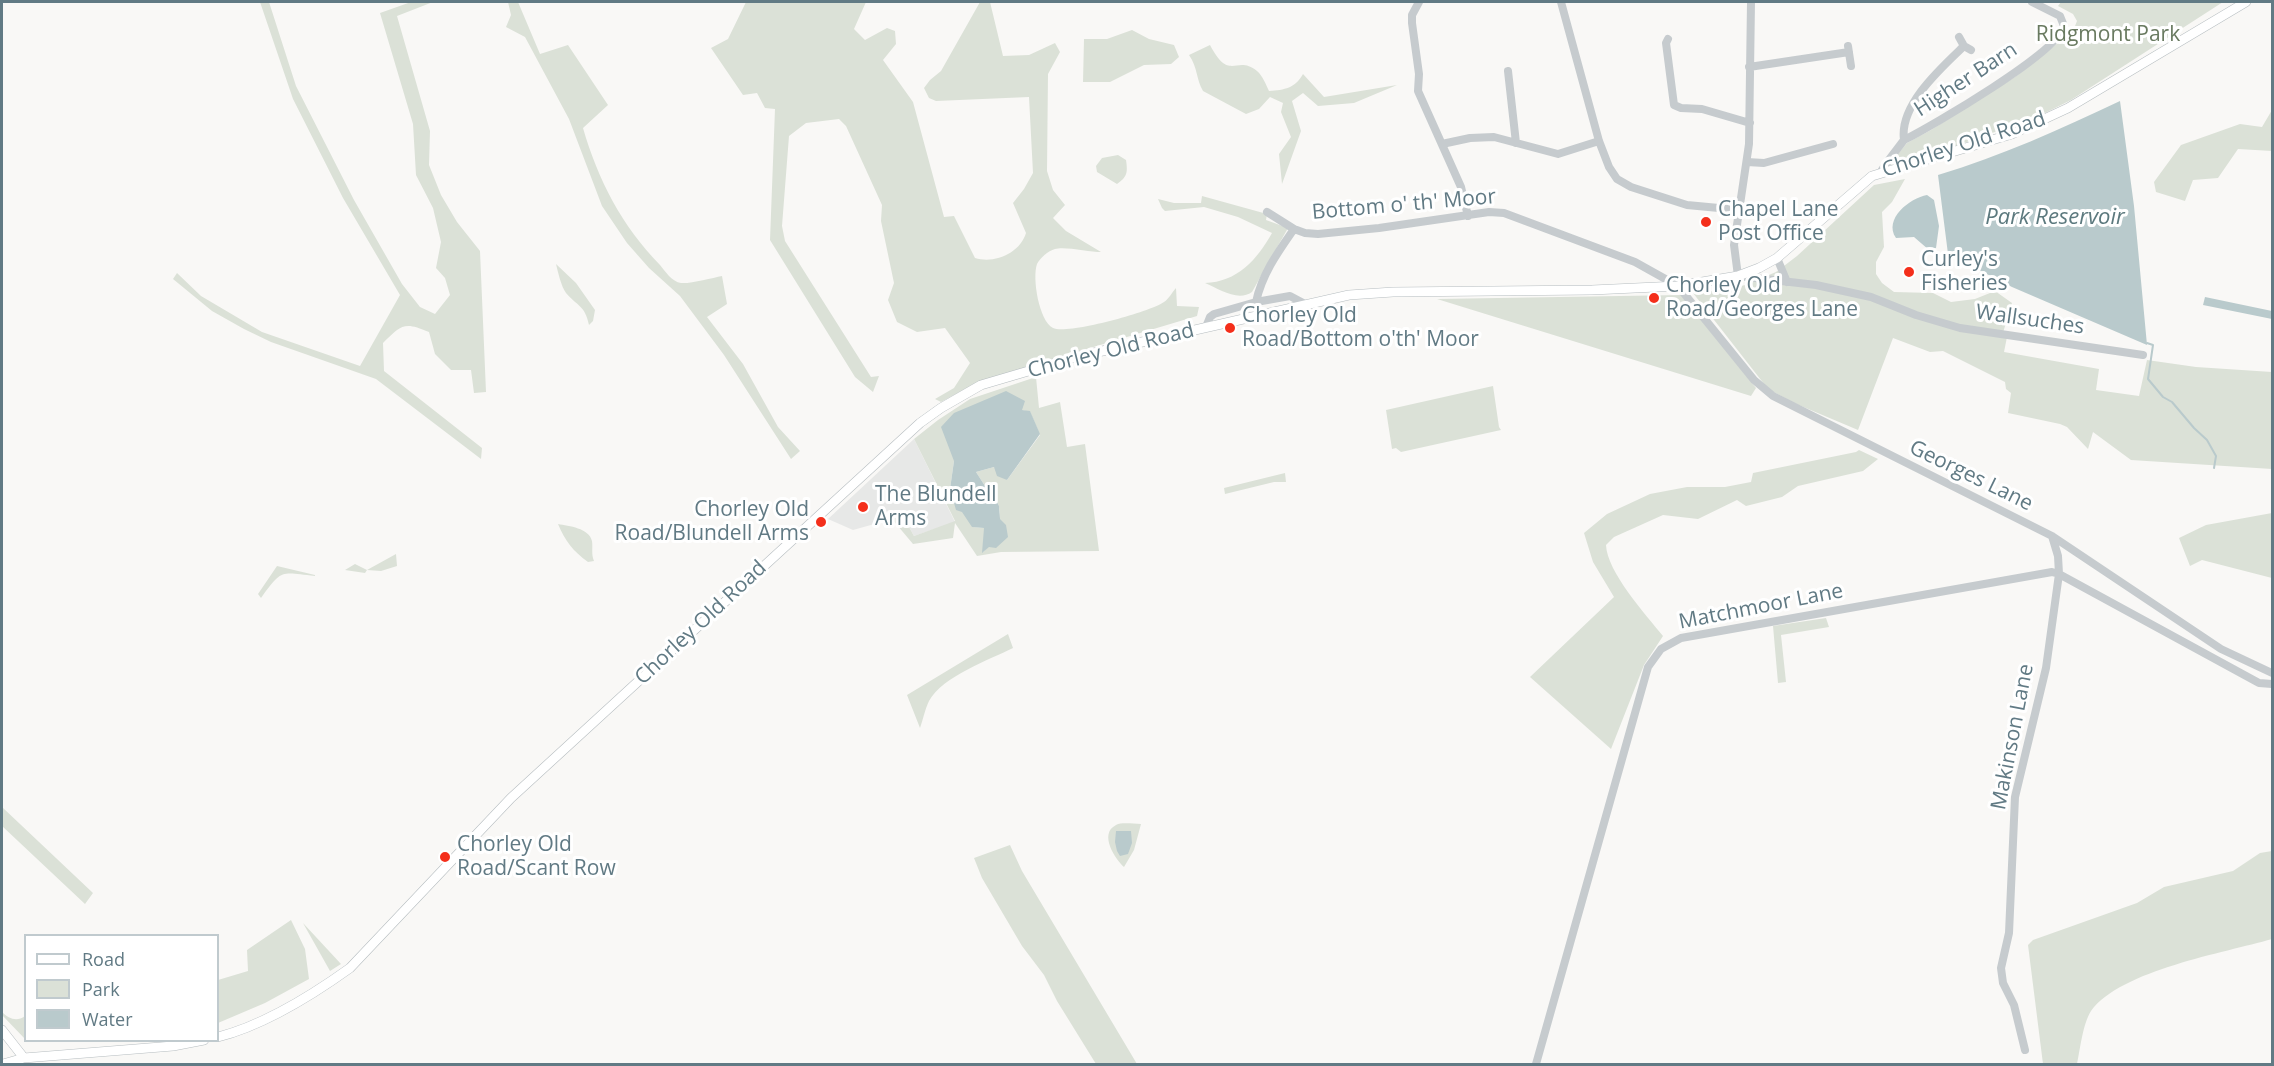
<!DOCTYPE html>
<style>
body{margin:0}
#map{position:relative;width:2274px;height:1066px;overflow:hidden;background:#f9f8f6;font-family:"Open Sans",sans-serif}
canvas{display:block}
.frame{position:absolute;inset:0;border:3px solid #617a84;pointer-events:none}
.legend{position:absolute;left:24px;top:934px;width:195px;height:108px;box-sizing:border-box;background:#fff;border:2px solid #c0cace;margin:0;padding:8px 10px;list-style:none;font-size:18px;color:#617a84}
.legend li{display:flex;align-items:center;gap:12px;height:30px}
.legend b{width:30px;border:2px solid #c0cace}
</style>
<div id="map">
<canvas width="2274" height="1066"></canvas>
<div class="frame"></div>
<ul class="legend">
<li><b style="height:8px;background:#fff"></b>Road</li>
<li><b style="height:16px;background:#dbe1d7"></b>Park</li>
<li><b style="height:16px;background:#b9cacc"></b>Water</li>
</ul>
</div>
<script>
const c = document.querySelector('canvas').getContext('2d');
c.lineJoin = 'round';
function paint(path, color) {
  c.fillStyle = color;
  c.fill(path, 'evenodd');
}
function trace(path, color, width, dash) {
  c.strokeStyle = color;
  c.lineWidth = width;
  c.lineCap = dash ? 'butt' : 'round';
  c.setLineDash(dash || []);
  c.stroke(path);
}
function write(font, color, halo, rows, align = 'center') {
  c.font = font + ' "Open Sans",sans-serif';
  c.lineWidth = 6;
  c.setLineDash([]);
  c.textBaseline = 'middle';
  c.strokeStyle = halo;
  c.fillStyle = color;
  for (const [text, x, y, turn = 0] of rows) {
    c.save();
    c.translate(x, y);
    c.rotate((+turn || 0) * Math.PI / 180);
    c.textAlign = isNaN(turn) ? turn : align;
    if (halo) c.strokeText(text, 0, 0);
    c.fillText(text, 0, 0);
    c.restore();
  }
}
const built = new Path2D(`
 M 914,439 L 955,522 L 914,536 L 903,516 L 853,530 L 828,519 Z`);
const green = new Path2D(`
 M 260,2 L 269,2 L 296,86 L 354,200 L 402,284 L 420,307 L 435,314 L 450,295 L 445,278 L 436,268 L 441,242 L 433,208 L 416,175 L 413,124 L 380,13 L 411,2 L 433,2 L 397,16 L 430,131 L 429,165 L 441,195 L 457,222 L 480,251 L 486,392 L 474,393 L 471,370 L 451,370 L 435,354 L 429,332 C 404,321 401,325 383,343 L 384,371 L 482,448 L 481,459 L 376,379 L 271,342 L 244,329 L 212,311 L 173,279 L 177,273 L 201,296 L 262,332 L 360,366 L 400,295 L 343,198 L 293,99 Z
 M 508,2 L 518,2 L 540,54 L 568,45 L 608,105 L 583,128 C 598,180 622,226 660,265 C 665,271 672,282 681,283 C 690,284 712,278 722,276 L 727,304 L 707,317 L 743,364 L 778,427 L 800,451 L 791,459 L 724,355 L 680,296 L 649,268 L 627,243 L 602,206 L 569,119 L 525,37 L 506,27 L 511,15 Z
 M 746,2 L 866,2 L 854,29 L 865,40 L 887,28 L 895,31 L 896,44 L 883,60 L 913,102 L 944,217 L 954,216 L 975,258 C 995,264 1020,253 1026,233 L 1013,203 L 1024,189 L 1033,173 L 1029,97 L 936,101 L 929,98 L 924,88 L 930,80 L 941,71 L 980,2 L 990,2 L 1003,56 L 1029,55 L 1055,43 L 1060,52 L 1048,74 L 1047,171 L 1053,190 L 1065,205 L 1053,218 L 1066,231 L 1101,252 C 1090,252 1064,246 1055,249 C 1048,251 1040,258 1037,264 C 1032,278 1039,321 1053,328 C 1067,335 1150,312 1164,302 C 1169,299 1172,292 1176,288 L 1177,306 L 1199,307 L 1197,316 L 980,381 L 941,402 L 935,399 L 954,388 L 970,363 L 945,328 L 917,332 L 897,322 L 888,300 L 894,283 L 881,221 L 882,205 L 846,126 L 839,119 L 806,123 L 789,136 L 782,226 L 785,241 L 871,377 L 879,376 L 873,392 L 855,377 L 770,240 L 775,109 L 765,108 L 757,93 L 743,95 L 711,48 L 728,39 Z
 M 2061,2 L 2223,2 L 2071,100 L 2037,117 L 1950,148 L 1889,165 L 1907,143 L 1931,130 L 2015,77 L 2073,31 L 2077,21 L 2073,14 L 2058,6 Z
 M 1132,30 L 1149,39 L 1174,45 L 1179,57 L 1171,64 L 1144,65 L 1110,82 L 1083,82 L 1084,39 L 1107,39 Z
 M 1210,45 C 1230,83 1236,54 1257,71 C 1263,76 1266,85 1269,91 C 1285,90 1295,88 1303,74 L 1324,97 L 1397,85 L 1354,103 L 1318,106 L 1303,93 L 1292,101 L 1301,131 L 1282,184 L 1279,154 L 1291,137 L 1281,112 L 1283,103 L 1270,97 L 1259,109 L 1246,114 L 1203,91 C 1196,79 1198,68 1189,55 Z
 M 2272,110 L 2272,151 L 2238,149 L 2218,178 L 2193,180 L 2185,201 L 2156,192 L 2154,182 L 2181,145 L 2240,124 L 2262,127 Z
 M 1118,155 L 1126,160 C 1128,173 1127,177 1117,184 L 1097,172 L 1096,166 L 1102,158 Z
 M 1905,179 L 1892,202 L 1882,212 L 1884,247 L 1876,262 L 1876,274 L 1882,283 L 1894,292 L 1933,293 L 1951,302 L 1975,299 L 1995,291 L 2012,303 L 2002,336 L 2007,337 L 2004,352 L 2099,369 L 2096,390 L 2139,396 L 2147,360 L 2196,367 L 2272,372 L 2272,469 L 2131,460 L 2093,432 L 2088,449 L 2067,427 L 2060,424 L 2008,413 L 2011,393 L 2006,389 L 2005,382 L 1943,351 L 1930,352 L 1893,338 L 1858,430 L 1794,403 L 1768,389 L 1693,293 L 1724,290 L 1745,285 L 1776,272 L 1797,256 L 1874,185 Z
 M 1202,196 L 1267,214 L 1266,220 L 1288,228 L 1252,292 C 1238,302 1219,289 1205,283 C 1237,282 1257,260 1272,233 L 1238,217 L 1204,207 L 1165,211 L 1162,208 L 1158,199 L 1174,203 L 1201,203 Z
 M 556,264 L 576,283 L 595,310 L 593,321 L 589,325 C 585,305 577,306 566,293 C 561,286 558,272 556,264 Z
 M 1681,295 L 1756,388 L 1751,396 L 1437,299 Z
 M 1036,377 L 1039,408 L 1060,402 L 1067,447 L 1085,444 L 1099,551 L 1001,552 L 977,556 L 955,523 L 953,538 L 913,544 L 892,519 L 903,516 L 914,536 L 955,521 L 914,439 L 938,420 L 970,399 ZM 1022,410 L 1030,412 L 1040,435 L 1007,480 L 994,467 L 976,472 L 985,486 L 984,493 L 993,494 C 995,498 998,503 999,507 C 1002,521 993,544 983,552 L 985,528 L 973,527 L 950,489 L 954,461 Z
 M 1493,386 L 1499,427 L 1501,430 L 1401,452 L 1396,448 L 1392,449 L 1386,410 Z
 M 1859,450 L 1878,459 L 1863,471 L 1798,486 L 1782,497 L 1746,506 L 1737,500 L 1698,519 L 1663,515 L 1614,537 L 1606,545 C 1607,572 1646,615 1663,636 L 1644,665 L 1611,749 L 1530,677 L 1614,597 L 1593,562 L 1584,533 L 1607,514 L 1650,494 L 1687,487 L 1725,487 L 1751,482 L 1753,473 L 1856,452 Z
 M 1285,473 L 1286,482 L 1274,482 L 1225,494 L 1224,488 Z
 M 2272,513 L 2272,578 L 2202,560 L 2190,566 L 2179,538 L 2206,525 Z
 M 558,524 C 569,526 589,528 592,541 C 593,548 591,554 594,561 L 588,562 C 573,551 565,541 558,524 Z
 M 396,554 L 397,566 L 381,571 L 367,570 L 365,573 L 345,570 L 355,564 L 367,570 Z
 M 277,566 L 315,575 L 315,576 C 280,572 282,569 261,598 L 258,594 Z
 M 1826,618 L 1829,627 L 1781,635 L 1786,682 L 1778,683 L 1773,626 Z
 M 1008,634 L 1013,648 C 989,660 943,676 929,701 C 925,709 923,720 920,728 L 907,695 Z
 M 2,807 L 93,893 L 85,904 L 2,826 Z
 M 1141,824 L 1134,850 L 1124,867 C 1116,860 1098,834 1116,825 C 1122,822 1133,824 1141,824 Z
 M 1010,845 L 1022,871 L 1137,1064 L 1096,1064 L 1057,1001 L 1044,975 L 1022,946 L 982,878 L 974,858 Z
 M 2272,851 L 2272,939 C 2224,953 2121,970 2091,1011 C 2083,1023 2080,1050 2077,1064 L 2043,1064 L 2028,945 L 2033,940 L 2137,903 L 2164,887 L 2233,871 L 2260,853 Z
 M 291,920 L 305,949 L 309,979 L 265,1003 L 218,1023 L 218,980 L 248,971 L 247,950 Z
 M 303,923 L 341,964 L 330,971 Z
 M 2,1012 C 9,1019 17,1022 25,1016 L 25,1039 L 2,1015 Z`);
const water = new Path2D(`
 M 2120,101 L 2134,206 L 2147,345 L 2012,287 L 1948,254 L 1938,175 C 2002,156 2060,129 2120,101 Z
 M 1927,195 L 1934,200 L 1939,226 L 1936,248 L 1929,250 L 1914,237 L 1896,238 C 1883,219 1910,198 1927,195 Z
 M 2205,297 L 2272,311 L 2272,319 L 2203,305 Z
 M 1006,391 L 1025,401 L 1022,410 L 1030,411 L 1040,434 L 1007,480 L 997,476 L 994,467 L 976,472 L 985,486 L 984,493 L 993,494 L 999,506 L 1000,519 L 1006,525 L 1008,537 L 996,548 L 989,547 L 982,553 L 984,528 L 972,527 L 962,512 L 956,510 L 950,489 L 954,461 L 941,427 L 954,413 Z
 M 1116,831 L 1131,831 L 1132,843 L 1128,854 L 1120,856 L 1117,851 L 1115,842 Z`);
const stream = new Path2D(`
 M 2147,343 L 2153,345 L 2148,379 L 2163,397 L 2172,402 L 2194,428 L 2207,440 L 2216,456 L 2214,468`);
const minor = new Path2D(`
 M 1419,2 L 1412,15 L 1412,23 L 1419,74 L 1418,91 L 1461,187 L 1468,216
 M 1561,2 L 1599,141 L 1609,167 L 1617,179 L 1631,187 L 1687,205 L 1740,210
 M 1751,2 L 1749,144 L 1734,245 L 1738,276 L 1816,285 L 1871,297 L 1916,315 L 1960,328 L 2143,355
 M 1959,37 L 1964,46 L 1971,50
 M 1668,39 L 1666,43 L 1674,105 L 1681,108 L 1702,109 L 1750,123
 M 1848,46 L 1851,66
 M 1749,67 L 1849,52
 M 1508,71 L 1516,143
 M 1904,140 C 1932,126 2059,52 2064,26 L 2060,16 L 2032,2
 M 1442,144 L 1470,138 L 1494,137 L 1558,154 L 1599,141
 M 1747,162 L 1764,163 L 1833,144
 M 1880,173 L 1885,165 L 1904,140 C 1899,105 1941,68 1964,46
 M 1267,212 L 1294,229 L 1305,233 L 1318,234 L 1379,228 L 1489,212 L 1504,213 L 1635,262 L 1678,286 L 1754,380 L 1773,396 L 2052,536 L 2221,649 L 2272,673
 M 1777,258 L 1787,282
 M 1256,302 C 1262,274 1278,252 1294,229
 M 1206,327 L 1210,317 L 1214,314 L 1256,302 L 1290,296 L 1305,304
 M 2025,1050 L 2014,1005 L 2003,983 L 2001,968 L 2009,933 L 2015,797 L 2046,668 L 2059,574 L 2058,556 L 2052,536
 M 1536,1064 L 1648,667 L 1661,649 L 1681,638 L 2052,572 L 2059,574 L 2259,683 L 2272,684`);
const major = new Path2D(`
 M 2,1030 L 24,1058
 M 218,1037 C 265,1025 311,996 350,968 L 511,798 L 920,423 L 941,408 L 981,385 L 1076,357 L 1349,295 L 1393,292 L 1592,290 L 1678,286 L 1738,276 L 1759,268 L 1777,258 L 1872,176 L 2012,134 L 2068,108 L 2246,2
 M 3,1064 L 24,1058 L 173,1046 L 204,1040`);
const markers = [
 [1706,222,6,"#f42f1b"],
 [1909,272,6,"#f42f1b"],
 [1654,298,6,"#f42f1b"],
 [1230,328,6,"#f42f1b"],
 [863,507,6,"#f42f1b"],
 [821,522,6,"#f42f1b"],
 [445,857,6,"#f42f1b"]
];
const parkNames = [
 ["Ridgmont Park",2108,35]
];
const streetNames = [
 ["Higher Barn",1966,80,-33],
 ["Chorley Old Road",1964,145,-18],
 ["Bottom o' th' Moor",1404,205,-5],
 ["Wallsuches",2030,320,8],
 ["Chorley Old Road",1111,351,-14],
 ["Georges Lane",1971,476,26],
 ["Matchmoor Lane",1761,607,-11],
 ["Chorley Old Road",701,623,-43],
 ["Makinson Lane",2013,737,-79]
];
const poiNames = [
 ["Chapel Lane",1718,210],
 ["Post Office",1718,234],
 ["Curley's",1921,260],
 ["Fisheries",1921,284],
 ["Chorley Old",1666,286],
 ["Road/Georges Lane",1666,310],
 ["Chorley Old",1242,316],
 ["Road/Bottom o'th' Moor",1242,340],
 ["The Blundell",875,495],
 ["Arms",875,519],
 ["Chorley Old",809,510,"right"],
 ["Road/Blundell Arms",809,534,"right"],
 ["Chorley Old",457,845],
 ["Road/Scant Row",457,869]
];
const waterNames = [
 ["Park Reservoir",2055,218]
];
paint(built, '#e7e8e7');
paint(green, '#dbe1d7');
paint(water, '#b9cacc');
trace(stream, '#b9cacc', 2);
trace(major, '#b6bdc0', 10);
trace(minor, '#c6cbce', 8);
trace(major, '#fff', 9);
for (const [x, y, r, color] of markers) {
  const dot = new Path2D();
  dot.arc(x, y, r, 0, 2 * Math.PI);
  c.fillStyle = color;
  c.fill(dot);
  trace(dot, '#fff', 2);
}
write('21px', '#697a60', '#fff', parkNames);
write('21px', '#617a84', '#fff', streetNames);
write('21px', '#617a84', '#fff', poiNames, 'left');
write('italic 22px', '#5c797e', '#fff', waterNames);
</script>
